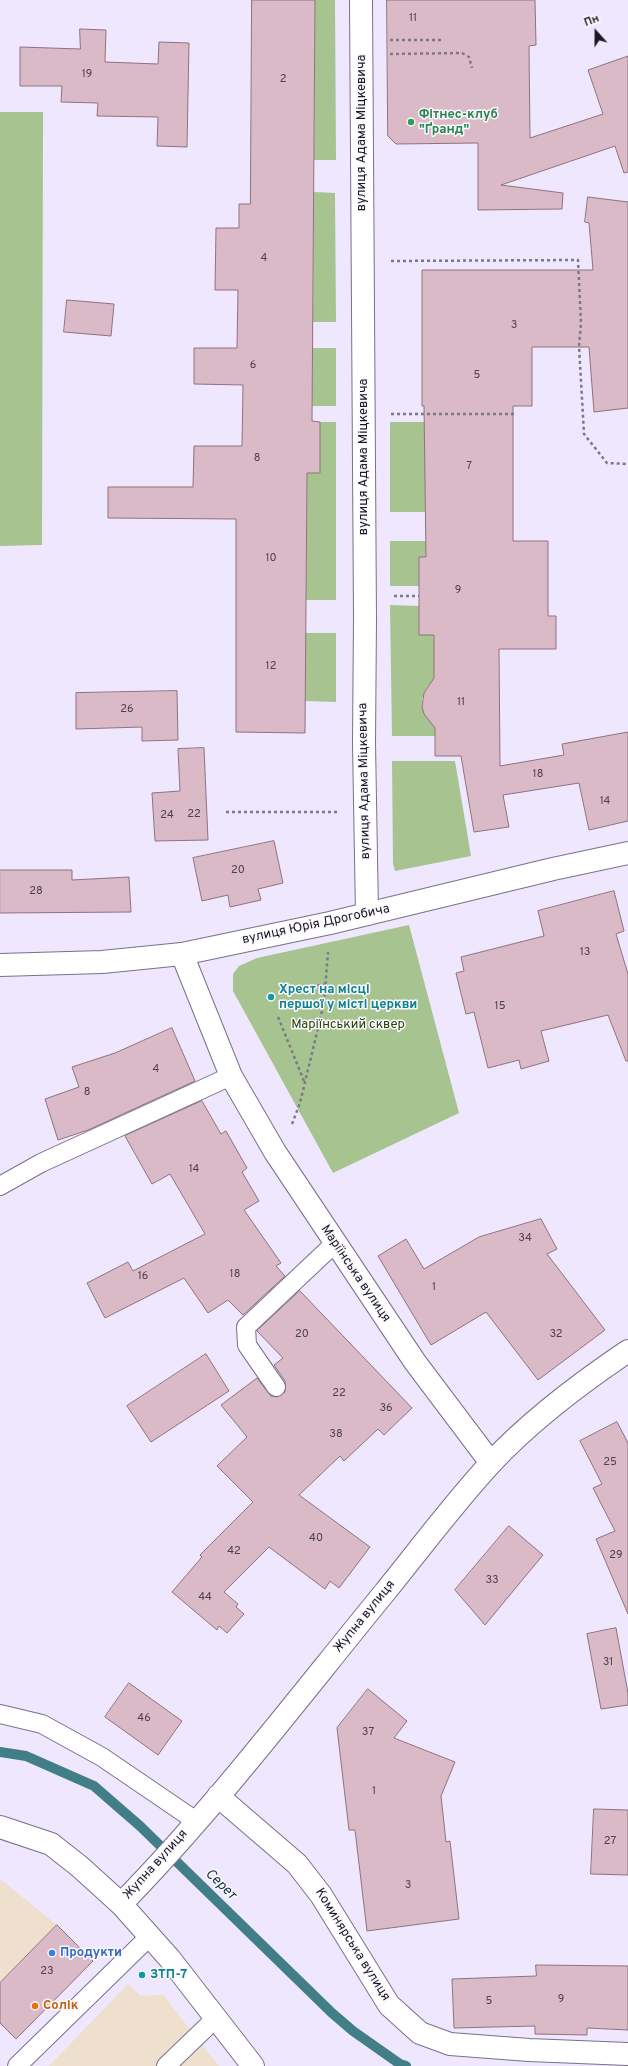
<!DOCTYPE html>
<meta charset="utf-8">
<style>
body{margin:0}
#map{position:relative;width:628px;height:2066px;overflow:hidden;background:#efe7fe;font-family:Overpass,sans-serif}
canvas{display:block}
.north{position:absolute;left:576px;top:12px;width:40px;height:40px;-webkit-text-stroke:3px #faf8fe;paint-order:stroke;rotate:339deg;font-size:11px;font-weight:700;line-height:16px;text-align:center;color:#1c1923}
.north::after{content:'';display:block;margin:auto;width:14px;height:18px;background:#1c1923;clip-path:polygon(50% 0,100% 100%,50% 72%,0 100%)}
</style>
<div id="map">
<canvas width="628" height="2066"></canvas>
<div class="north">Пн</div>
</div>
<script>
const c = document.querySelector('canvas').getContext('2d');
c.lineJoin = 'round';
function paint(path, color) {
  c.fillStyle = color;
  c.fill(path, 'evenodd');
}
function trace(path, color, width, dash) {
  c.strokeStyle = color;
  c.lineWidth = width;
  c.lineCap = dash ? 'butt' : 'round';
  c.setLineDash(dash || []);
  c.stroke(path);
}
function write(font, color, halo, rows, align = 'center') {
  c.font = font + ' Overpass,sans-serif';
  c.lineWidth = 3;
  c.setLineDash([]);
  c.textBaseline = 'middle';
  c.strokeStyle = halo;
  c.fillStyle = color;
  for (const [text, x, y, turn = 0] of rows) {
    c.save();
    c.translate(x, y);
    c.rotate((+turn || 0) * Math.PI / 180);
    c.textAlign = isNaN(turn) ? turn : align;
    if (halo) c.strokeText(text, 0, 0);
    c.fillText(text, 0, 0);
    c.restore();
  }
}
const industrial = new Path2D(`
 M 0,1879 L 57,1925 L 0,1983 Z
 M 128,1984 L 141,1996 L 163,1995 L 219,2066 L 49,2066 Z`);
const green = new Path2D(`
 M 315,0 L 335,0 L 336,160 L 314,160 Z
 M 0,112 L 43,112 L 42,545 L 0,546 Z
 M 314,192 L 335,193 L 336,322 L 313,322 Z
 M 313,348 L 336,348 L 336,406 L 312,406 Z
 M 320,422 L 336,422 L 336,600 L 306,600 L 307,473 L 320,473 Z
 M 390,422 L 425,422 L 425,512 L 390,512 Z
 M 390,541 L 431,541 L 419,586 L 390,586 Z
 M 390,605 L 419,606 L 419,635 L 434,635 L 434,682 L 428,686 L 422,699 L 422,707 L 435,724 L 435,736 L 392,736 Z
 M 305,633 L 336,633 L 336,702 L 305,701 Z
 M 392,761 L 455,761 L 471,856 L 395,871 L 393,864 Z
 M 409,925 L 459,1113 L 333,1173 L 233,991 L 233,974 L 239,966 L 257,958 Z`);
const stream = new Path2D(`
 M 0,1752 L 26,1756 L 94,1786 L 140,1826 L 332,2013 L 353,2031 L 400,2064 L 406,2066`);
const building = new Path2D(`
 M 252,0 L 315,0 L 312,421 L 320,422 L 320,473 L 307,473 L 305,733 L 236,732 L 236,519 L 108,518 L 108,487 L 193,487 L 194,446 L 242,446 L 243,385 L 194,384 L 194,348 L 237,348 L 238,290 L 215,290 L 216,228 L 239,228 L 239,204 L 250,204 Z
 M 387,0 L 535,0 L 536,45 L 529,46 L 530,138 L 603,114 L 588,70 L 628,56 L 628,172 L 624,173 L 615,146 L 501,185 L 563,193 L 562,209 L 478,210 L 478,143 L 396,144 L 388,136 Z
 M 80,29 L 106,30 L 105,62 L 158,64 L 159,42 L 189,43 L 187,147 L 157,146 L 158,117 L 97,116 L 98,103 L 61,102 L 62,86 L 20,86 L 20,47 L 80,49 Z
 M 588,197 L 628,202 L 628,408 L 594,412 L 589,347 L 532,347 L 532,406 L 513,406 L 513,541 L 548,541 L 548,616 L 556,616 L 556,649 L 499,649 L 500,766 L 564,755 L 562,744 L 628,732 L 628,821 L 589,830 L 579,783 L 503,795 L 509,827 L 474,832 L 461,756 L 435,756 L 435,728 L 424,714 L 422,707 L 424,693 L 434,678 L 434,635 L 419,635 L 419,557 L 426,557 L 424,406 L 422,406 L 422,270 L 593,270 L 589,223 L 585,222 Z
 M 67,300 L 114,304 L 111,336 L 64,332 Z
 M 177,691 L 178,740 L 142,741 L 142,727 L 76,729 L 76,693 Z
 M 204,748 L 208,840 L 155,841 L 152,793 L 180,791 L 178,749 Z
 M 274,841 L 283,883 L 258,889 L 261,900 L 230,907 L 228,895 L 202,901 L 193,858 Z
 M 0,870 L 72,870 L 72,880 L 129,877 L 131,912 L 0,913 Z
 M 614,891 L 624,931 L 616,934 L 628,974 L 628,1061 L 626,1061 L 608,1015 L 541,1031 L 549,1061 L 521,1069 L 519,1060 L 488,1068 L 474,1012 L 466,1014 L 456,973 L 464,971 L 461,957 L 544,936 L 538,911 Z
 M 172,1028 L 195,1081 L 88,1130 L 58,1140 L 45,1099 L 79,1087 L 72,1067 L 115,1053 Z
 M 202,1101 L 221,1134 L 226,1131 L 247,1168 L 242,1172 L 259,1201 L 244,1210 L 281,1263 L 276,1266 L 285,1276 L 243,1315 L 228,1300 L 208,1313 L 184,1278 L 105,1318 L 87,1283 L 128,1262 L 133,1271 L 205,1234 L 170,1174 L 152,1184 L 125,1136 Z
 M 541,1219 L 557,1249 L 547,1254 L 605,1330 L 538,1380 L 486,1312 L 431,1345 L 378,1256 L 406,1239 L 424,1269 L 479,1237 Z
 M 300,1291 L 412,1408 L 384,1435 L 378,1429 L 344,1461 L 340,1456 L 299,1495 L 370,1547 L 339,1588 L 330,1581 L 325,1589 L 269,1547 L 224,1592 L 238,1604 L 236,1607 L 244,1614 L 227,1633 L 219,1626 L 217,1630 L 172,1592 L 202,1557 L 200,1555 L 253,1502 L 217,1466 L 247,1437 L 221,1405 L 257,1378 L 271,1396 L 277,1397 L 285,1392 L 285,1381 L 274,1365 L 283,1358 L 257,1331 Z
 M 206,1354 L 229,1391 L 151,1442 L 127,1406 Z
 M 617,1422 L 628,1443 L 628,1614 L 596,1539 L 615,1531 L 593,1488 L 602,1484 L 580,1441 Z
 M 509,1526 L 543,1555 L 485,1625 L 455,1590 Z
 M 616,1628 L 628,1693 L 628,1705 L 601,1709 L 587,1634 Z
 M 129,1683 L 182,1721 L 158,1755 L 105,1717 Z
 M 368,1689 L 407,1721 L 394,1738 L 455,1762 L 441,1796 L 446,1842 L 450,1841 L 459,1919 L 367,1931 L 355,1830 L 349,1830 L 337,1728 Z
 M 594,1809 L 628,1810 L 628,1875 L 591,1874 Z
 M 57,1925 L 93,1961 L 16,2039 L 0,2023 L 0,1983 Z
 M 536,1965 L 628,1966 L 628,2030 L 587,2028 L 587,2035 L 535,2034 L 535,2026 L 454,2028 L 452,1979 L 536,1976 Z`);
const path = new Path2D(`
 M 390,40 L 444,40
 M 390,54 L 462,53 L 469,57 L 472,68
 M 391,261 L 578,260 L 581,323 L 579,346 L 584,434 L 607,463 L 628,464
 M 391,414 L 517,414
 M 394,596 L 419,596
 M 226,812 L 338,812
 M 294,990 L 326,984
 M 278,1017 L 304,1081
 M 292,1124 L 300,1103 L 324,1003 L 328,952`);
const service = new Path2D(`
 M 0,1186 L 41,1163 L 231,1076
 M 276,1387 L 247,1345 L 246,1327 L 334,1244
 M 0,1714 L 42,1724 L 102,1757 L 196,1821
 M 17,2066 L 150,1936
 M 166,2066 L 216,2018`);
const minor = new Path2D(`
 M 361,0 L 365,618 L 364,743 L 367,914
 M 182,954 L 231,1076 L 275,1152 L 415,1362 L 491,1463
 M 218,1796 L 297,1864 L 321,1895 L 389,2005 L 420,2033 L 450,2044 L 529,2050 L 628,2054
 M 121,1904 C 216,1807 299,1697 385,1592 C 420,1549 453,1504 491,1463 C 531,1420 579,1384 628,1351`);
const tertiary = new Path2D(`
 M 0,965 L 102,962 L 182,954 L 330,923 L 553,869 L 628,853
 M 0,1827 L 51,1844 L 79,1866 L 121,1904 L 170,1959 L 253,2066`);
const markers = [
 [411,122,4,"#2e9e5b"],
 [271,997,4,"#0f9aa8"],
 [52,1953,4,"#3f7fe0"],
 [142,1975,4,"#0f9aa8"],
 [35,2006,4,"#e8710a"]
];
const numberNames = [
 ["11",413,19],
 ["19",87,75],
 ["2",283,80],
 ["4",264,259],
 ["3",514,326],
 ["6",253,366],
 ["5",477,376],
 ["8",257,459],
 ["7",469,467],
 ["10",271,559],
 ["9",458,591],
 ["12",271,667],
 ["11",461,703],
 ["26",127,710],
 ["18",538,775],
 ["14",605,802],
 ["22",194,815],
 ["24",167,816],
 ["20",238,871],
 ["28",36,892],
 ["13",585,953],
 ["15",500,1007],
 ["4",156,1070],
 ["8",87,1093],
 ["14",194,1170],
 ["34",525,1239],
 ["18",235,1275],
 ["16",143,1277],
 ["1",434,1288],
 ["20",302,1335],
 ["32",556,1335],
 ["22",339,1394],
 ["36",386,1409],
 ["38",336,1435],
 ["25",610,1463],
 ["40",316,1539],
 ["42",234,1552],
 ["29",616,1556],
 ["33",492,1581],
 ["44",205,1598],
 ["31",608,1663],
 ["46",144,1719],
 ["37",368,1733],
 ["1",374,1792],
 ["27",610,1842],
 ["3",408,1886],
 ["23",47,1972],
 ["9",561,2000],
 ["5",489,2002]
];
const leisureNames = [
 ["Фітнес-клуб",419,115],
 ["\"Ґранд\"",419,130]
];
const streetNames = [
 ["вулиця Адама Міцкевича",362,133,-90],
 ["вулиця Адама Міцкевича",364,457,-90],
 ["вулиця Адама Міцкевича",365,781,-91],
 ["вулиця Юрія Дрогобича",316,925,-12],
 ["Маріїнська вулиця",355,1274,56],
 ["Жупна вулиця",365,1617,-51],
 ["Жупна вулиця",156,1865,-48],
 ["Коминярська вулиця",352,1945,58]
];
const cultureNames = [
 ["Хрест на місці",279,990],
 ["першої у місті церкви",279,1005],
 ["ЗТП-7",150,1975]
];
const parkNames = [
 ["Маріїнський сквер",348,1025]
];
const shopNames = [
 ["Продукти",60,1953]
];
const foodNames = [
 ["Солік",43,2006]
];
const waterNames = [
 ["Серет",220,1885,44]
];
paint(industrial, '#efdfcd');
paint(green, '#a7c490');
trace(stream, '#427e88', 10);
paint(building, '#dabac7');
trace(building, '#8f727e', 1);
trace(service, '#79708a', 20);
trace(minor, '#79708a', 24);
trace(tertiary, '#79708a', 24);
trace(path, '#7d7888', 2.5, [3, 3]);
trace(service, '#fff', 18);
trace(minor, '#fff', 22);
trace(tertiary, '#fff', 22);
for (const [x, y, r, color] of markers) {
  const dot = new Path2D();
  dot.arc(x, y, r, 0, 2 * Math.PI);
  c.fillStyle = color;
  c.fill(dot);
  trace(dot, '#faf8fe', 1.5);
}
write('11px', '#4c414c', null, numberNames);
write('bold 13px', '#27864d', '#faf8fe', leisureNames, 'left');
write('13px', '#1c1923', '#faf8fe', streetNames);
write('bold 13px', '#0d838f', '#faf8fe', cultureNames, 'left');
write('13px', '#274303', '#faf8fe', parkNames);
write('bold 13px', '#366cbe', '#faf8fe', shopNames, 'left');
write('bold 13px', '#c56008', '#faf8fe', foodNames, 'left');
write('italic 14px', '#0d383c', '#faf8fe', waterNames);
</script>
